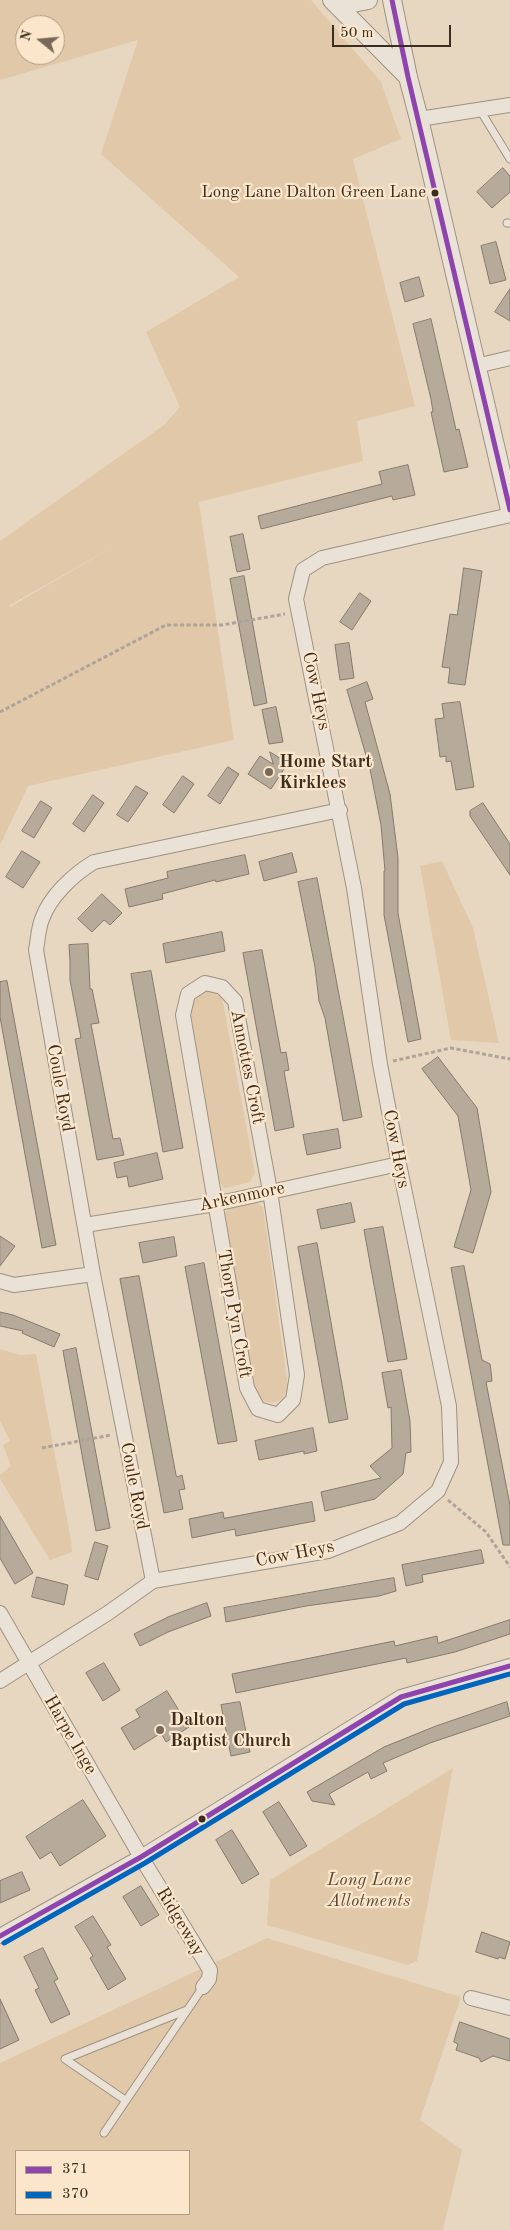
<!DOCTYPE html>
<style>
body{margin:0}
#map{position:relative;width:510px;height:2230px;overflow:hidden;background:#e8d7c0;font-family:"Old Standard TT",serif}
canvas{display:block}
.legend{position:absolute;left:15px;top:2150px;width:175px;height:65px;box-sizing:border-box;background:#fbe6cb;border:1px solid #ae9c87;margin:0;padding:6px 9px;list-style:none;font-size:15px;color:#3b2d20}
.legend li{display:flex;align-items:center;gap:10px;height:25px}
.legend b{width:25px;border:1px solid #ae9c87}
.north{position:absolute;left:15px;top:15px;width:50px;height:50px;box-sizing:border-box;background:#fbe6cb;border:1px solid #ae9c87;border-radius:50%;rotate:287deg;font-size:14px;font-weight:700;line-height:20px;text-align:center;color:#3b2d20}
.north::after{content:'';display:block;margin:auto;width:18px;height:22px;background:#786858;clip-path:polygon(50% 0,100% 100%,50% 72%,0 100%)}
.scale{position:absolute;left:332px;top:25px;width:119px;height:22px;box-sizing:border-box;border:2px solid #3b2d20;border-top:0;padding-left:6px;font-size:15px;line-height:18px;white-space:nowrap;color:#3b2d20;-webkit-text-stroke:4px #fbe6cb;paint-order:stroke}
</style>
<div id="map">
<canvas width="510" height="2230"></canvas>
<ul class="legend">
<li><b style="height:6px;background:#8e44ad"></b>371</li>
<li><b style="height:6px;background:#0065bd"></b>370</li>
</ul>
<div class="north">N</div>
<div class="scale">50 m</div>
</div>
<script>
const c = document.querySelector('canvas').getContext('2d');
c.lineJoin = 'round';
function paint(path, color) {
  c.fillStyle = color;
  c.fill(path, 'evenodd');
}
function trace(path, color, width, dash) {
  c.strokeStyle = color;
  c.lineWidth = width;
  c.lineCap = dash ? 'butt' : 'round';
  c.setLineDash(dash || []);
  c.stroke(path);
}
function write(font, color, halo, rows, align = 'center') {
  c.font = font + ' "Old Standard TT",serif';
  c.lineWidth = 4.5;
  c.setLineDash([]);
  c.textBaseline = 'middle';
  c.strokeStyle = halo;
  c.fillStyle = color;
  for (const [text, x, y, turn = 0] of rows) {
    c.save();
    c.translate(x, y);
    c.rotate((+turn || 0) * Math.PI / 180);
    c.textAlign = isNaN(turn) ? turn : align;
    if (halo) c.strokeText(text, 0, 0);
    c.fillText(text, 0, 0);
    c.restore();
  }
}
const green = new Path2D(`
 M 0,0 L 311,0 L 381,82 L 401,139 L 353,159 L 415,406 L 357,421 L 363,461 L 199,502 L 234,740 L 28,786 L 0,845 L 0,541 L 164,425 L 180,407 L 146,332 L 239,277 L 101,154 L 138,40 L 0,80 ZM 25,25 L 55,25 L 55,55 L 25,55 ZM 116,545 L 10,607 L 10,605 Z
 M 442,861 L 473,928 L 499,1043 L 451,1040 L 420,866 Z
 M 207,989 L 220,996 L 223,1002 L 255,1173 L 250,1182 L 225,1188 L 218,1181 L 190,1009 L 191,998 Z
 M 257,1203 L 263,1207 L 288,1386 C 285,1403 274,1406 259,1399 L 254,1389 L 224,1214 L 229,1209 Z
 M 0,1349 L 20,1355 L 36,1354 L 71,1540 L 72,1552 L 50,1560 L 0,1479 L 0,1475 L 11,1466 L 3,1445 L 10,1441 L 0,1421 Z
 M 453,1768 L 417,1961 L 408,1965 L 267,1925 L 270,1880 Z
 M 267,1938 L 461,1997 L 420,2120 L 462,2150 L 443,2230 L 0,2230 L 0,2063 ZM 16,2151 L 189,2151 L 189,2214 L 16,2214 Z`);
const building = new Path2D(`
 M 503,168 L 510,176 L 510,192 L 492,208 L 477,192 Z
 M 496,242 L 506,280 L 490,284 L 481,246 Z
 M 419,277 L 424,296 L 405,302 L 400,283 Z
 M 510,289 L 510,321 L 495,312 Z
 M 431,319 L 451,407 L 456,430 L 459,429 L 468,467 L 444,472 L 431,412 L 433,412 L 431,399 L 413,324 Z
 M 408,465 L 415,495 L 393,500 L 392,496 L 261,529 L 258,516 L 382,484 L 379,472 Z
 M 243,534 L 250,569 L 237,572 L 230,537 Z
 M 464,568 L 482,571 L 465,685 L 448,683 L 450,668 L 442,667 L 450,614 L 457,615 Z
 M 244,576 L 267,703 L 254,706 L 230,579 Z
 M 360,593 L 371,601 L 352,630 L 340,622 Z
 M 349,643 L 354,678 L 340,680 L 335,645 Z
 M 367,682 L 373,699 L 365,702 L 390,794 L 398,858 L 398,913 L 421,1039 L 408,1042 L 384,915 L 384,871 L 385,871 L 381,825 L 370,769 L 347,690 Z
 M 460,702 L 474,787 L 456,790 L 451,761 L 446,762 L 446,756 L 440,757 L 435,719 L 444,718 L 442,704 Z
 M 276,707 L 283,742 L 269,744 L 262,710 Z
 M 270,752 L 288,763 L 271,789 L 248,774 L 260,756 L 273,764 Z
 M 228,767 L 239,774 L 220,804 L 208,796 Z
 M 183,776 L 194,784 L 174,813 L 163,805 Z
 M 136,786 L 148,793 L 128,822 L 117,815 Z
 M 93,795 L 104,803 L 84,832 L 73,824 Z
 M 41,801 L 52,808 L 34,838 L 22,831 Z
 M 483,803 L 510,844 L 510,875 L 470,816 L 470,811 Z
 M 22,851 L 40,862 L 23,888 L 6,877 Z
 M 292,853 L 297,872 L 264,881 L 259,862 Z
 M 245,855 L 249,874 L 216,882 L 215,880 L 162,894 L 163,899 L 129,907 L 125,889 L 168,878 L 167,872 Z
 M 317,878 L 362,1117 L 343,1121 L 325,1018 L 319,1001 L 315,967 L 298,882 Z
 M 102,894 L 122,913 L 110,925 L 104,920 L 92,932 L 78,919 Z
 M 222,932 L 225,951 L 166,963 L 163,944 Z
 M 88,944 L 90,989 L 92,989 L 99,1023 L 91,1024 L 113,1139 L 120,1138 L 124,1155 L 97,1160 L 75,1039 L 81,1038 L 70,980 L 70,962 L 69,945 Z
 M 262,950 L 281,1053 L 286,1052 L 289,1070 L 284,1071 L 294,1127 L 275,1131 L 243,953 Z
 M 151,971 L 183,1148 L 163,1152 L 131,974 Z
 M 7,981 L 56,1245 L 42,1248 L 0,1017 L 0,982 Z
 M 438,1057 L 477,1108 L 491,1192 L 473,1253 L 454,1247 L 471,1190 L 458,1116 L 422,1069 Z
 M 338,1129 L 341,1148 L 307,1155 L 303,1135 Z
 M 157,1153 L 163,1179 L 129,1187 L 127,1176 L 117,1178 L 114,1163 Z
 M 351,1203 L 355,1222 L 321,1229 L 317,1210 Z
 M 383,1227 L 407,1359 L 388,1362 L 364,1230 Z
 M 0,1236 L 15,1246 L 0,1266 Z
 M 174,1237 L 177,1256 L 143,1263 L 139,1243 Z
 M 317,1243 L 348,1419 L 329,1423 L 298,1247 Z
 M 204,1263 L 237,1441 L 218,1444 L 185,1267 Z
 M 464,1266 L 482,1360 L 490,1364 L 491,1371 L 492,1381 L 486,1382 L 510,1505 L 510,1545 L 503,1545 L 451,1268 Z
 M 139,1276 L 176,1475 L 177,1477 L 182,1475 L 185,1489 L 179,1490 L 183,1509 L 164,1513 L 120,1279 Z
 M 0,1312 L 13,1315 L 60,1334 L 54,1347 L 22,1333 L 23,1331 L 0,1326 Z
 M 76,1348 L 110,1528 L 96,1531 L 63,1351 Z
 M 401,1370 L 410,1421 L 411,1452 L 406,1453 L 403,1474 L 375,1499 L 325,1511 L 321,1492 L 381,1478 L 370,1466 L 392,1448 L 391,1407 L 388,1408 L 382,1373 Z
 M 313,1428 L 317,1451 L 304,1454 L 304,1451 L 259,1460 L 255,1441 Z
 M 312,1502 L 315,1521 L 236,1536 L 235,1529 L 192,1538 L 189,1519 L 223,1512 L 224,1518 Z
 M 0,1516 L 33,1573 L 15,1584 L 0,1558 Z
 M 95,1542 L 108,1546 L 98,1580 L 85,1576 Z
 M 481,1550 L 484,1563 L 422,1575 L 423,1582 L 406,1586 L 402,1565 Z
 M 37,1577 L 68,1585 L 64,1605 L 32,1597 Z
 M 394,1578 L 396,1591 L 379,1596 L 306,1606 L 226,1622 L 224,1608 Z
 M 207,1603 L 211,1616 L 168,1632 L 140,1646 L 134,1634 L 168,1617 Z
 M 510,1620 L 510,1634 L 455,1652 L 407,1663 L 406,1658 L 236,1693 L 232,1674 L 394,1641 L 395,1646 L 437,1636 L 438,1643 Z
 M 104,1663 L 120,1690 L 103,1701 L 86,1673 Z
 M 167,1691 L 189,1727 L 166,1742 L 161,1733 L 134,1750 L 121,1728 L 140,1717 L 136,1710 Z
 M 240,1702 L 250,1752 L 231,1756 L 221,1705 Z
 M 507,1702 L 510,1716 L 430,1743 L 383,1763 L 387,1771 L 371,1779 L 368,1772 L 329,1794 L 335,1805 L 312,1801 L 307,1792 L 384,1747 L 436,1726 Z
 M 83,1800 L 106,1836 L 60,1866 L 51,1852 L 40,1859 L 26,1837 Z
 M 279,1802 L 307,1846 L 290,1856 L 263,1812 Z
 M 232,1830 L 259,1874 L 242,1884 L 216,1840 Z
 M 22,1872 L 30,1890 L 0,1903 L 0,1881 Z
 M 141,1886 L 159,1915 L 141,1926 L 123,1897 Z
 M 93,1916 L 111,1945 L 107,1947 L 126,1979 L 108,1990 L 90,1958 L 93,1956 L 75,1927 Z
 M 482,1932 L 510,1942 L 505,1959 L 499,1957 L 498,1959 L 476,1952 Z
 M 43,1948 L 58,1979 L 54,1981 L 70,2014 L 51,2023 L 35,1990 L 39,1988 L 24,1957 Z
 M 0,1999 L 19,2040 L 0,2049 Z
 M 460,2022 L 510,2039 L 510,2061 L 493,2056 L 481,2062 L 479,2058 L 456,2050 L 458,2044 L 454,2042 Z`);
const path = new Path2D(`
 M 0,712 L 166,625 L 222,625 L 285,614
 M 393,1061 L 451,1048 L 510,1059
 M 42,1448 L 111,1435
 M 448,1500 L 486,1532 L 510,1567`);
const service = new Path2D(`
 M 480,110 L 510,159
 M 507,223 L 510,223
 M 125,2100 L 65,2059 L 187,2010
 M 104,2133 L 203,1987`);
const minor = new Path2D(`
 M 419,119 L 510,105
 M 476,366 L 510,358
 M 205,983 L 222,987 L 235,1001 L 270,1191 L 297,1375 L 293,1400 L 278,1415 L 258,1409 L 247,1388 L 183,1015 L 188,994 Z
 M 85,1225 L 215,1204 L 399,1164
 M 0,1281 L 14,1285 L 93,1274
 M 153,1581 L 93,1274 L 36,950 C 38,940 38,929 42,919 C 50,896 74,874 94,862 L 340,810
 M 0,1613 L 141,1857 L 210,1970 L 209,1979 L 203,1987
 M 0,1681 L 108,1613 L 153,1581 L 328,1551 L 400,1523 L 438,1491 L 451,1462 L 449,1406 L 399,1164 L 380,1064 L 354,888 L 296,599 L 303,570 L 322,558 L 510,515
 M 0,1936 L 141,1857 L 401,1697 L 510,1666
 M 471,1998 L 510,2008`);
const tertiary = new Path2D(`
 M 332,0 L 408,77
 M 392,0 L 408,77 L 419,119 L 510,510
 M 338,6 L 368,0`);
const bus1 = new Path2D(`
 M 392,0 L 408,77 L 510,510
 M 0,1936 L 141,1857 L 401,1697 L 510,1666`);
const bus2 = new Path2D(`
 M 4,1943 L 145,1863 L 404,1704 L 510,1674`);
const markers = [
 [435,193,4.5,"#3b2d20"],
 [269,772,5,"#786858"],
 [160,1730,5,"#786858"],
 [202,1819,4.5,"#3b2d20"]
];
const busNames = [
 ["Long Lane Dalton Green Lane",426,193]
];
const streetNames = [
 ["Cow Heys",316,691,78],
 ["Annottes Croft",247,1067,79],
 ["Coule Royd",60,1088,80],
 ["Cow Heys",396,1149,79],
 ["Arkenmore",242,1197,-12],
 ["Thorp Pyn Croft",234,1314,80],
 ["Coule Royd",134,1486,79],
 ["Cow Heys",295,1554,-11],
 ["Harpe Inge",70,1735,60],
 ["Ridgeway",180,1922,59]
];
const poiNames = [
 ["Home Start",279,762],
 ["Kirklees",279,783],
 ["Dalton",170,1720],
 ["Baptist Church",170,1741]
];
const parkNames = [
 ["Long Lane",369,1880],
 ["Allotments",369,1901]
];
paint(green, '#e0c8a9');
paint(building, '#b6aa9a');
trace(building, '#847a6d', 1);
trace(service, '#9c9182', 9);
trace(minor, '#9c9182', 16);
trace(tertiary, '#9c9182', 20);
trace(path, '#aca49b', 3, [4, 2.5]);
trace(service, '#ebe2d7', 7);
trace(minor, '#ebe2d7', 14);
trace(tertiary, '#ebe2d7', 18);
trace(bus1, '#8e44ad', 5);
trace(bus2, '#0065bd', 5);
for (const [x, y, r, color] of markers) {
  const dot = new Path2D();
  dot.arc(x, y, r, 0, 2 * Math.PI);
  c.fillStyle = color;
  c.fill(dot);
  trace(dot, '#fbe6cb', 2);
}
write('17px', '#3b2d20', '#fbe6cb', busNames, 'right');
write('18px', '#3b2d20', '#fbe6cb', streetNames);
write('bold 18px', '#3b2d20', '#fbe6cb', poiNames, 'left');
write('italic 18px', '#5b4a38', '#fbe6cb', parkNames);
</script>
